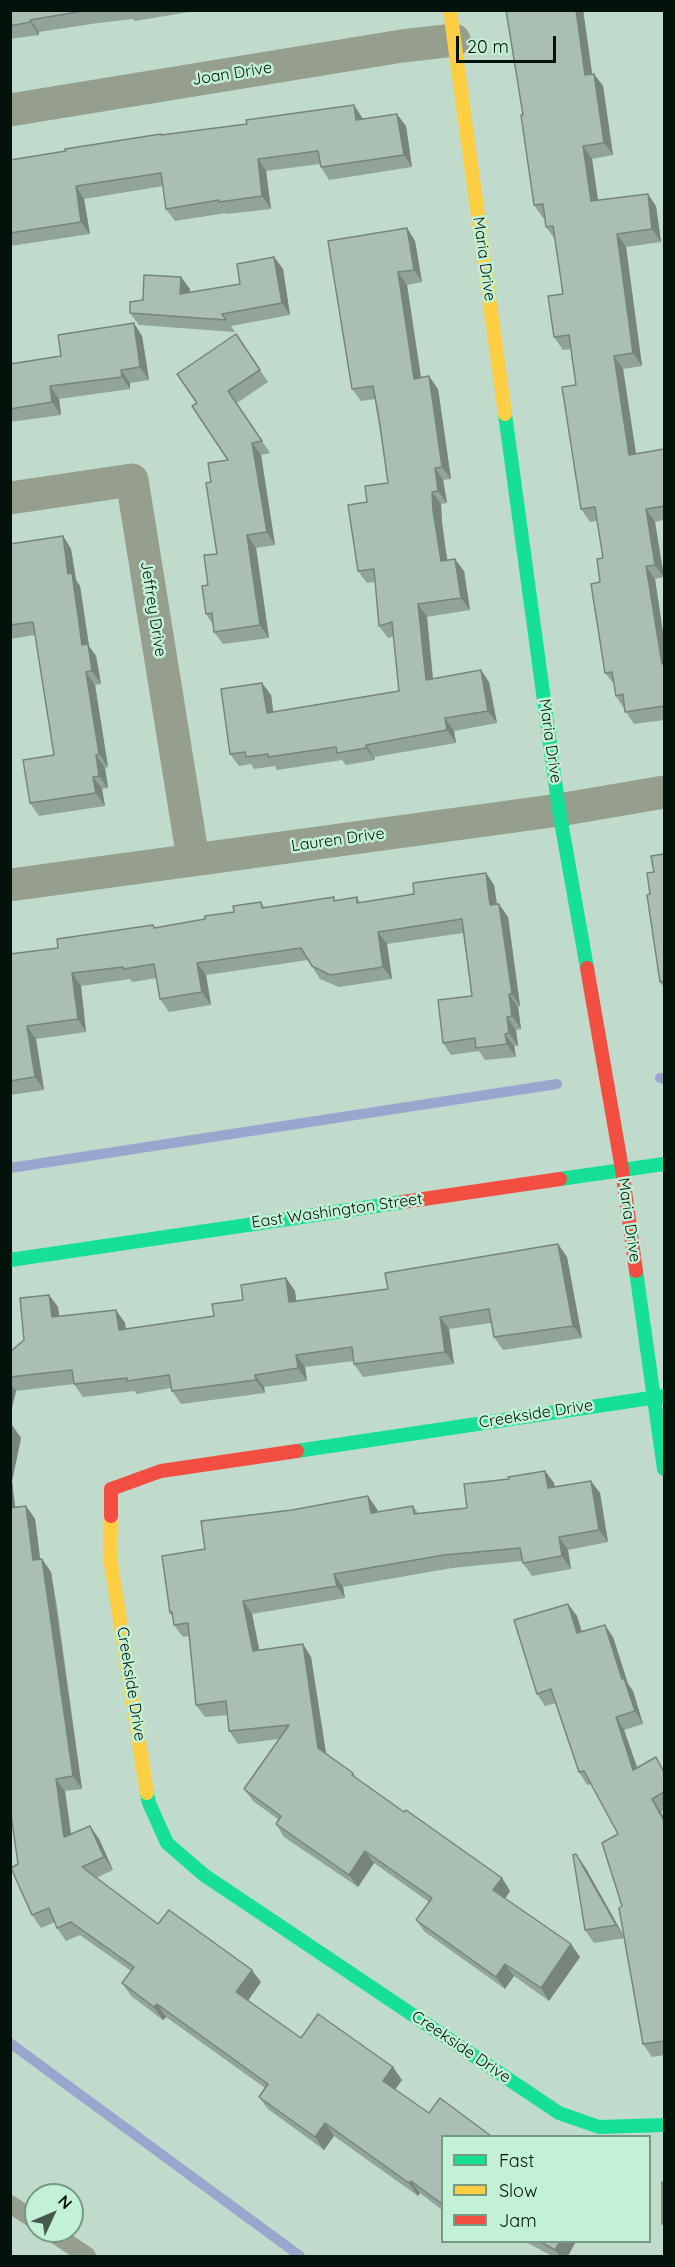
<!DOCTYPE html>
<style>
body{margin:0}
#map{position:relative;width:675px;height:2267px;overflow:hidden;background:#c0dacb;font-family:Quicksand,sans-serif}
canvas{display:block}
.frame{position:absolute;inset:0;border:12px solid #03120a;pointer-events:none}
.legend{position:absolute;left:441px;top:2135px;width:210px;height:108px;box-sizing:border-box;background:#c2f1d6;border:2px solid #769884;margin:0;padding:8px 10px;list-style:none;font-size:18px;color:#03120a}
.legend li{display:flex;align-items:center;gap:12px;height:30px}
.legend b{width:30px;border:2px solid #769884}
.north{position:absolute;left:24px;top:2183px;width:60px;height:60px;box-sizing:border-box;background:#c2f1d6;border:2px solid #769884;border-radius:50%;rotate:46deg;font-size:16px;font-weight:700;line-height:24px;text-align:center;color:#03120a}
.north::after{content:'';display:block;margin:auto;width:21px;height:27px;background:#45584e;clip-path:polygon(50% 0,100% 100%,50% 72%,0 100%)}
.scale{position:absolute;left:456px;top:36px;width:100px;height:27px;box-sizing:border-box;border:3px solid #03120a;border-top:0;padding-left:8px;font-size:18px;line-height:21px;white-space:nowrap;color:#03120a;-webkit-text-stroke:4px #c2f1d6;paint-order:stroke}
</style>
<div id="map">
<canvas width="675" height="2267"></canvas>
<div class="frame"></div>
<ul class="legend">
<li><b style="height:8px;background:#16e098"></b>Fast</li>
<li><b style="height:8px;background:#ffcf43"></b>Slow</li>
<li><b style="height:8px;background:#f24e42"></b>Jam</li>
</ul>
<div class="north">N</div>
<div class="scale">20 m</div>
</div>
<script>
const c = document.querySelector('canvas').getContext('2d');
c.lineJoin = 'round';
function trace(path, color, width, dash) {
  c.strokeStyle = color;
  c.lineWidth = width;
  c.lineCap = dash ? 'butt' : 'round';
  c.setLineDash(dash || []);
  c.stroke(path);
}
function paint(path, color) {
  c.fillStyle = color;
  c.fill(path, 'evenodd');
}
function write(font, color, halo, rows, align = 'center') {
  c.font = font + ' Quicksand,sans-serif';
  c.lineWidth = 5;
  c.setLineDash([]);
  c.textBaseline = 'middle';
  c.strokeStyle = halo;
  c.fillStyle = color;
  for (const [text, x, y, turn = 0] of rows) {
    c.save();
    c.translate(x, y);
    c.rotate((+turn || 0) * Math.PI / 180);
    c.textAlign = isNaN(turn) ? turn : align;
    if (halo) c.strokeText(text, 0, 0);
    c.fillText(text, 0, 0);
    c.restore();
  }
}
const stream = new Path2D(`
 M 660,1078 L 664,1079
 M 10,1168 L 557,1084
 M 10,2043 L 300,2256`);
const lane = new Path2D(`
 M 10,2204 L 36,2221
 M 50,2231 L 87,2256`);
const street = new Path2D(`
 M 10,110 L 402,46 L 454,40
 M 10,498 L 132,480 L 193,859
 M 10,885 L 559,810 L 664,792`);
const fast = new Path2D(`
 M 505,414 L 559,810 L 587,968
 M 560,1179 L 664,1164
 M 10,1260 L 403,1202
 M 636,1271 L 664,1469
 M 297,1451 L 664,1396
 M 147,1793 L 149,1803 L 167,1843 L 204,1875 L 559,2113 L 599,2127 L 664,2125`);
const slow = new Path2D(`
 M 450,10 L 505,414
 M 111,1516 L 110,1557 L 147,1793`);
const jam = new Path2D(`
 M 587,968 L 622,1169 L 636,1271
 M 403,1202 L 560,1179
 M 111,1516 L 111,1489 L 161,1471 L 297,1451`);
const wall = new Path2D(`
 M 10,10 L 201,10 L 135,21 L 133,19 L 98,23 L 39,32 L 39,35 L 10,39 Z
 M 506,10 L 583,10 L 592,74 L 594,74 L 603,86 L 613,155 L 592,159 L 598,200 L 656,206 L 661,242 L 626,247 L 642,366 L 623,369 L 636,454 L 664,449 L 664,520 L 655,522 L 664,577 L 655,579 L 664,639 L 664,720 L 634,724 L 616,696 L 615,685 L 605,673 L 600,582 L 603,558 L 597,521 L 590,522 L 581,509 L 576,385 L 571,349 L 563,350 L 554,337 L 563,294 L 555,239 L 546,227 L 545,218 L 543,218 L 534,205 L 523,115 Z
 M 354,105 L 363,119 L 406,126 L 412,167 L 329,180 L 321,167 L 320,164 L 266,171 L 271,209 L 227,214 L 226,213 L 175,221 L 166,209 L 163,186 L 84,199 L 90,234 L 10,246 L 10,160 L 66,151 L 161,134 L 162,135 L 247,124 Z
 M 407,228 L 415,241 L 422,282 L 407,285 L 421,378 L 438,389 L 451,479 L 443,480 L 447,503 L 441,504 L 442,523 L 447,560 L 464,571 L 470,610 L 427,617 L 433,678 L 489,682 L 497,723 L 454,731 L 456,743 L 374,757 L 375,760 L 346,765 L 342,760 L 277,770 L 275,766 L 254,769 L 251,764 L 239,766 L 230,754 L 262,683 L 271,695 L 273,712 L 399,691 L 394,636 L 388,638 L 379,626 L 375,582 L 367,583 L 358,571 L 367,502 L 388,483 L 375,399 L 361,401 L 352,389 Z
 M 274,257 L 283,269 L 290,315 L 231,326 L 235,332 L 139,325 L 130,313 L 143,300 L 181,277 L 190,289 L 190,293 L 240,284 Z
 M 236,334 L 268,382 L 237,403 L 270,453 L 261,455 L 275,545 L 256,548 L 269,638 L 223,644 L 214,632 L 213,625 L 206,614 L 208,585 L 217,554 L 211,482 L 228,460 L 197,403 Z
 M 142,336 L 149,380 L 130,383 L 130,389 L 59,399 L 61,415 L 10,422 L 10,364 L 61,356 Z
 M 63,536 L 71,549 L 76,580 L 80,586 L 89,646 L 96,656 L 101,684 L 95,685 L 108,767 L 105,768 L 108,788 L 102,789 L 105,806 L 39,816 L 30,803 L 54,755 L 35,635 L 10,639 L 10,544 Z
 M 664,854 L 664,988 L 660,982 L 650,894 L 654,872 Z
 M 486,873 L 494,885 L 497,904 L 508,917 L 520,1006 L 518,1007 L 521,1029 L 516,1030 L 518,1046 L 514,1046 L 516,1057 L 485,1060 L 479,1051 L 451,1055 L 443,1043 L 472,996 L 463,933 L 387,944 L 392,979 L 339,987 L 320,979 L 308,960 L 206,975 L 211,1005 L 169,1012 L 160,999 L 157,978 L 132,982 L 130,979 L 81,986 L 86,1032 L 36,1039 L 44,1090 L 10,1095 L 10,954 L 58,948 L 156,928 L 205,919 L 234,912 L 261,902 L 264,907 L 336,900 L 357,897 L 360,903 L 414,894 Z
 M 558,1244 L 567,1257 L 582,1338 L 503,1350 L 494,1337 L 491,1323 L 449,1329 L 454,1364 L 363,1377 L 354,1364 L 354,1361 L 305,1367 L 307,1381 L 264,1387 L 265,1393 L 181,1404 L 172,1391 L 171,1388 L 136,1394 L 135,1391 L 83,1397 L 74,1384 L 16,1391 L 10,1416 L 10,1352 L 24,1340 L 49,1295 L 58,1307 L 59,1316 L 116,1310 L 125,1323 L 126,1329 L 214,1316 L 243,1300 L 286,1278 L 295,1291 L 296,1301 L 388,1289 Z
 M 10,1425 L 12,1425 L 21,1438 L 12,1481 L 15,1507 L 26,1506 L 35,1519 L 40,1559 L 51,1572 L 57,1606 L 82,1789 L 65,1791 L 71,1834 L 90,1826 L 99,1839 L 113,1870 L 96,1878 L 158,1924 L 261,1982 L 248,2000 L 301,2038 L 402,2080 L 395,2089 L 442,2136 L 442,2210 L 420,2193 L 418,2196 L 334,2136 L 324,2150 L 268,2109 L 259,2097 L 265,2088 L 166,2017 L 163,2020 L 131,1996 L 122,1983 L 131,1971 L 80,1935 L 66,1941 L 57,1928 L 55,1922 L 41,1928 L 32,1915 L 18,1864 Z
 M 545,1471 L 554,1483 L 555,1487 L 600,1493 L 608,1542 L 568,1550 L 571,1569 L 532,1576 L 523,1563 L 523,1561 L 452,1568 L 343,1587 L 345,1598 L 252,1614 L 259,1650 L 311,1657 L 326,1753 L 353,1773 L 358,1780 L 502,1878 L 510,1891 L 505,1899 L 580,1957 L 549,2001 L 514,1976 L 505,1989 L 425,1932 L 416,1920 L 429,1902 L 374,1863 L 358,1887 L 284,1837 L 276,1824 L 279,1820 L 253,1801 L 244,1789 L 279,1739 L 238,1744 L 229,1731 L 228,1715 L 205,1717 L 196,1705 L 189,1636 L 183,1637 L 174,1625 L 173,1616 L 170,1613 L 205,1549 L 377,1509 L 378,1512 L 413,1506 L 418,1513 L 467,1508 L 509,1479 Z
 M 568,1604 L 577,1616 L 582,1632 L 613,1637 L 628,1684 L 633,1691 L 643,1724 L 624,1730 L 637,1767 L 664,1768 L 664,1810 L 661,1812 L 664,1818 L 664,2055 L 652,2057 L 643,2044 L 625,1938 L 594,1943 L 585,1930 L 585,1867 L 624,1937 L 618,1834 L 591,1784 L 587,1785 L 579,1772 L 556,1703 L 545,1706 L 537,1694 Z
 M 524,2241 L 576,2241 L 568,2256 L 552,2256 Z`);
const shadedWall = new Path2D(`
 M 576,10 L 583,10 L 594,87 L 585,75 Z
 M 30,20 L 39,32 L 39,35 L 30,22 Z
 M 594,74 L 603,86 L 613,155 L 604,143 Z
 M 354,105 L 362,118 L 365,133 L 356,120 Z
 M 397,114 L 406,126 L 412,167 L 404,155 Z
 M 583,146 L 592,159 L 600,214 L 591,201 Z
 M 258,159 L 266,171 L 271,209 L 262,196 Z
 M 76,186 L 84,199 L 90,234 L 81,222 Z
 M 648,194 L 656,206 L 661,242 L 652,229 Z
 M 407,228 L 415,241 L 422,282 L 414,270 Z
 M 617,234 L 626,247 L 642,366 L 633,353 Z
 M 274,257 L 283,269 L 290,315 L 282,303 Z
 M 398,272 L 407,285 L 423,391 L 414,379 Z
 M 181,277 L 190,289 L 189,306 L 180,294 Z
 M 134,323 L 142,336 L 149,380 L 140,367 Z
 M 614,356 L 623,369 L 638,467 L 629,455 Z
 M 121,370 L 130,383 L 130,389 L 122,377 Z
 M 429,376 L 438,389 L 451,479 L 442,467 Z
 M 50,386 L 59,399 L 61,415 L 52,402 Z
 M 252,443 L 261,455 L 275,545 L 267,532 Z
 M 435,468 L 443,480 L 447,503 L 438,491 Z
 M 432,492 L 441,504 L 442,523 L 449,573 L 441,561 L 433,510 Z
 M 646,509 L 655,522 L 664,577 L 655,565 Z
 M 247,535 L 256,548 L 269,638 L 260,625 Z
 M 63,536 L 71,549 L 76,580 L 80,586 L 89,646 L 96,656 L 101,684 L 92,671 L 82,645 L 68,574 Z
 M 455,559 L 464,571 L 470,610 L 461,598 Z
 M 646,566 L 655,579 L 664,639 L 664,668 L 662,664 Z
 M 418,604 L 427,617 L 434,692 L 426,680 Z
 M 481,670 L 489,682 L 497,723 L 488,711 Z
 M 86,672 L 95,685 L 108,767 L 99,754 Z
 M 262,683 L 271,695 L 275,725 L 267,713 Z
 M 445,718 L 454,731 L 456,743 L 447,730 Z
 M 366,745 L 374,757 L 375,760 L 366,748 Z
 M 96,755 L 105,768 L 108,788 L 99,776 Z
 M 93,777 L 102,789 L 105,806 L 96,793 Z
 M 486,873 L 494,885 L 499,918 L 490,905 Z
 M 499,904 L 508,917 L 520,1006 L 512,994 Z
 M 378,932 L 387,944 L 392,979 L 383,967 Z
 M 197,963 L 206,975 L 211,1005 L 202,992 Z
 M 72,973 L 81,986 L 86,1032 L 78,1019 Z
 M 509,994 L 518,1007 L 521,1029 L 512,1016 Z
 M 507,1017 L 516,1030 L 518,1046 L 509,1033 Z
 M 27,1026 L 36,1039 L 44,1090 L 35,1077 Z
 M 505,1034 L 514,1046 L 516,1057 L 507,1044 Z
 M 558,1244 L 567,1257 L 582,1338 L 573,1326 Z
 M 286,1278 L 295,1291 L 298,1315 L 289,1302 Z
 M 49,1295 L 58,1307 L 61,1330 L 52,1317 Z
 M 116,1310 L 125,1323 L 128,1343 L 119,1330 Z
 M 440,1317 L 449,1329 L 454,1364 L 445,1352 Z
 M 296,1355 L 305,1367 L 307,1381 L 298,1368 Z
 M 255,1375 L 264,1387 L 265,1393 L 256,1380 Z
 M 10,1383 L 16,1391 L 10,1416 Z
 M 12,1425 L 21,1438 L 12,1481 L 17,1521 L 10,1511 L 10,1434 Z
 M 545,1471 L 554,1483 L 557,1501 L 548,1488 Z
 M 591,1481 L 600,1493 L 608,1542 L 599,1530 Z
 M 368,1496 L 377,1509 L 380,1526 L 371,1513 Z
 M 26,1506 L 35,1519 L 42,1573 L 33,1560 Z
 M 559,1537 L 568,1550 L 571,1569 L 562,1556 Z
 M 42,1559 L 51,1572 L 82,1789 L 73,1776 Z
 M 334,1574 L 343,1587 L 345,1598 L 337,1586 Z
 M 243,1601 L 252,1614 L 262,1663 L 253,1651 Z
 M 568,1604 L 577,1616 L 586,1646 L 577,1633 Z
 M 605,1625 L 613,1637 L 628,1684 L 633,1691 L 643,1724 L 635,1711 L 622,1679 Z
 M 303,1644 L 311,1657 L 327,1760 L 318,1748 Z
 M 616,1717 L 624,1730 L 642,1782 L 633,1770 Z
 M 56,1779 L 65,1791 L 73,1850 L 64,1837 Z
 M 652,1799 L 661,1812 L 664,1818 L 664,1821 Z
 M 90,1826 L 99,1839 L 113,1870 L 104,1857 Z
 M 365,1851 L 374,1863 L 358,1887 L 349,1875 Z
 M 576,1854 L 585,1867 L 625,1938 L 616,1925 Z
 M 502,1878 L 510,1891 L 502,1903 L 493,1890 Z
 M 571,1944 L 580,1957 L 549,2001 L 541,1988 Z
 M 505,1964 L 514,1976 L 505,1989 L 496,1977 Z
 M 252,1970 L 261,1982 L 245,2005 L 236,1992 Z
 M 157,2004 L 166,2017 L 163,2020 L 154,2007 Z
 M 393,2067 L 402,2080 L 392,2094 L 383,2081 Z
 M 325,2123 L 334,2136 L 324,2150 L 315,2137 Z
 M 411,2181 L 420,2193 L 418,2196 L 409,2183 Z
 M 560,2241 L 576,2241 L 568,2256 L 560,2256 L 555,2250 Z`);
const building = new Path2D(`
 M 10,10 L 89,10 L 30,20 L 30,22 L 10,26 Z
 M 506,10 L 576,10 L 585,75 L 594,74 L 604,143 L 583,146 L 591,201 L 648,194 L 652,229 L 617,234 L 633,353 L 614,356 L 629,455 L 664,449 L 664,506 L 646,509 L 655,565 L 646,566 L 662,664 L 664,664 L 664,706 L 625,712 L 623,694 L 616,696 L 612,672 L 605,673 L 591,584 L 600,582 L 597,559 L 603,558 L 595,507 L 581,509 L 562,387 L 576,385 L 569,335 L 554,337 L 548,296 L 563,294 L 553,226 L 546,227 L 543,204 L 534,205 L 521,115 L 523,115 Z
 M 354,105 L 356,120 L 397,114 L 404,155 L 321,167 L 318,151 L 258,159 L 262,196 L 219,202 L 219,200 L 166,209 L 161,173 L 76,186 L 81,222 L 10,233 L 10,160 L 66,151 L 65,149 L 161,134 L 161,135 L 247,124 L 246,120 Z
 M 407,228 L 414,270 L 398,272 L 406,325 L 414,379 L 429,376 L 442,467 L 435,468 L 438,491 L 432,492 L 433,510 L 441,561 L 455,559 L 461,598 L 418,604 L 426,680 L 481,670 L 488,711 L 445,718 L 447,730 L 366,745 L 366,748 L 337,753 L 336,747 L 268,757 L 268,754 L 246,757 L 245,752 L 230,754 L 221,689 L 262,683 L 267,713 L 399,691 L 392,622 L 379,626 L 374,569 L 358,571 L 348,505 L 367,502 L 365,486 L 388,483 L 380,425 L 373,386 L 352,389 L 328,241 Z
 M 274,257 L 282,303 L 222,314 L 226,320 L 130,313 L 130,302 L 143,300 L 144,275 L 181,277 L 180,294 L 240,284 L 237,264 Z
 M 134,323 L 140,367 L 121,370 L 122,377 L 50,386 L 52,402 L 10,409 L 10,364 L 61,356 L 58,335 Z
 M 236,334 L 260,370 L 228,391 L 262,441 L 252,443 L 267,532 L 247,535 L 260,625 L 214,632 L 212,613 L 206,614 L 202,586 L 208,585 L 204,555 L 217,554 L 206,483 L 211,482 L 208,463 L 228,460 L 192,406 L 197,403 L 177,374 Z
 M 63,536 L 68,574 L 72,573 L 82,645 L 88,644 L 92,671 L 86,672 L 99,754 L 96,755 L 99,776 L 93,777 L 96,793 L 30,803 L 23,760 L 54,755 L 33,622 L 10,625 L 10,544 Z
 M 664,854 L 664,981 L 660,982 L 647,895 L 650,894 L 647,873 L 654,872 L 651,856 Z
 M 486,873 L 490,905 L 499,904 L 512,994 L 509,994 L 512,1016 L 507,1017 L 509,1033 L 505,1034 L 507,1044 L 476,1048 L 475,1038 L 443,1043 L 438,1000 L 472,996 L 462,919 L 378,932 L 383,967 L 330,975 L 312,966 L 301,948 L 197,963 L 202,992 L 160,999 L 154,964 L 123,969 L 123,967 L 72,973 L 78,1019 L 27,1026 L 35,1077 L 10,1081 L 10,954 L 58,948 L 57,939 L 153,925 L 154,928 L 205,919 L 205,916 L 234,912 L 233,906 L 261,902 L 262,908 L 334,897 L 334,901 L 357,897 L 357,903 L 414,894 L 413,883 Z
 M 558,1244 L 573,1326 L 494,1337 L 489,1309 L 440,1317 L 445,1352 L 354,1364 L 352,1347 L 296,1355 L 298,1368 L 255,1375 L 256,1380 L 172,1391 L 169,1375 L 127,1381 L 127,1378 L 74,1384 L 72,1370 L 10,1377 L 10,1352 L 24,1340 L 20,1298 L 49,1295 L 52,1317 L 116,1310 L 119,1330 L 214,1316 L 212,1304 L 243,1300 L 241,1285 L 286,1278 L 289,1302 L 388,1289 L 385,1273 Z
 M 545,1471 L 548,1488 L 591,1481 L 599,1530 L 559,1537 L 562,1556 L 523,1563 L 520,1548 L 444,1555 L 334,1574 L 337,1586 L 243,1601 L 253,1651 L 303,1644 L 318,1748 L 353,1773 L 352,1775 L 404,1812 L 406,1810 L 502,1878 L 493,1890 L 571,1944 L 541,1988 L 505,1964 L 496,1977 L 416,1920 L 432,1898 L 365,1851 L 349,1875 L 276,1824 L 281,1816 L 244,1789 L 289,1725 L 229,1731 L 226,1701 L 196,1705 L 188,1623 L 174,1625 L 172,1612 L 170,1613 L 162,1556 L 205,1549 L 201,1521 L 292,1510 L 368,1496 L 371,1513 L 413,1506 L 414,1514 L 467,1508 L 464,1484 L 509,1479 L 508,1477 Z
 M 26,1506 L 33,1560 L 42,1559 L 73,1776 L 56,1779 L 64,1837 L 90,1826 L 104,1857 L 82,1867 L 158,1924 L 169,1910 L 252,1970 L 236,1992 L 301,2038 L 318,2014 L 393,2067 L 383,2081 L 429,2113 L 440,2098 L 491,2136 L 442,2136 L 442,2204 L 411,2181 L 409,2183 L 325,2123 L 315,2137 L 259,2097 L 268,2084 L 157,2004 L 154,2007 L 122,1983 L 134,1967 L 71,1922 L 57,1928 L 49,1908 L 32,1915 L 11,1868 L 18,1864 L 10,1807 L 10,1508 Z
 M 568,1604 L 577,1633 L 605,1625 L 622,1679 L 624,1678 L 635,1711 L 616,1717 L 633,1770 L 656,1757 L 664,1772 L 664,1792 L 652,1799 L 664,1821 L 664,2041 L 643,2044 L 619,1908 L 622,1906 L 602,1843 L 618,1834 L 584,1771 L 579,1772 L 551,1689 L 537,1694 L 514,1620 Z
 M 576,1854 L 616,1925 L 585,1930 L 573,1855 Z
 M 662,2182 L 664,2182 L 664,2224 L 662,2224 Z
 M 539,2241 L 560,2241 L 555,2250 Z`);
const streetNames = [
 ["Joan Drive",232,74,-9],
 ["Maria Drive",484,259,82],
 ["Jeffrey Drive",153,609,81],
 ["Maria Drive",550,741,82],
 ["Lauren Drive",338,840,-8],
 ["East Washington Street",337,1211,-8],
 ["Maria Drive",629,1220,82],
 ["Creekside Drive",536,1414,-9],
 ["Creekside Drive",131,1684,81],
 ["Creekside Drive",461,2047,34]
];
trace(stream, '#9aa6ce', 10);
trace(lane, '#969e8d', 18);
trace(street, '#969e8d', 33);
trace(fast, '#16e098', 14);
trace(slow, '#ffcf43', 14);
trace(jam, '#f24e42', 14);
paint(wall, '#92a39a');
paint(shadedWall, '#77857d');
paint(building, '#aabeb3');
trace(building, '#77857d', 1.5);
write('16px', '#03120a', '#c2f1d6', streetNames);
</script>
